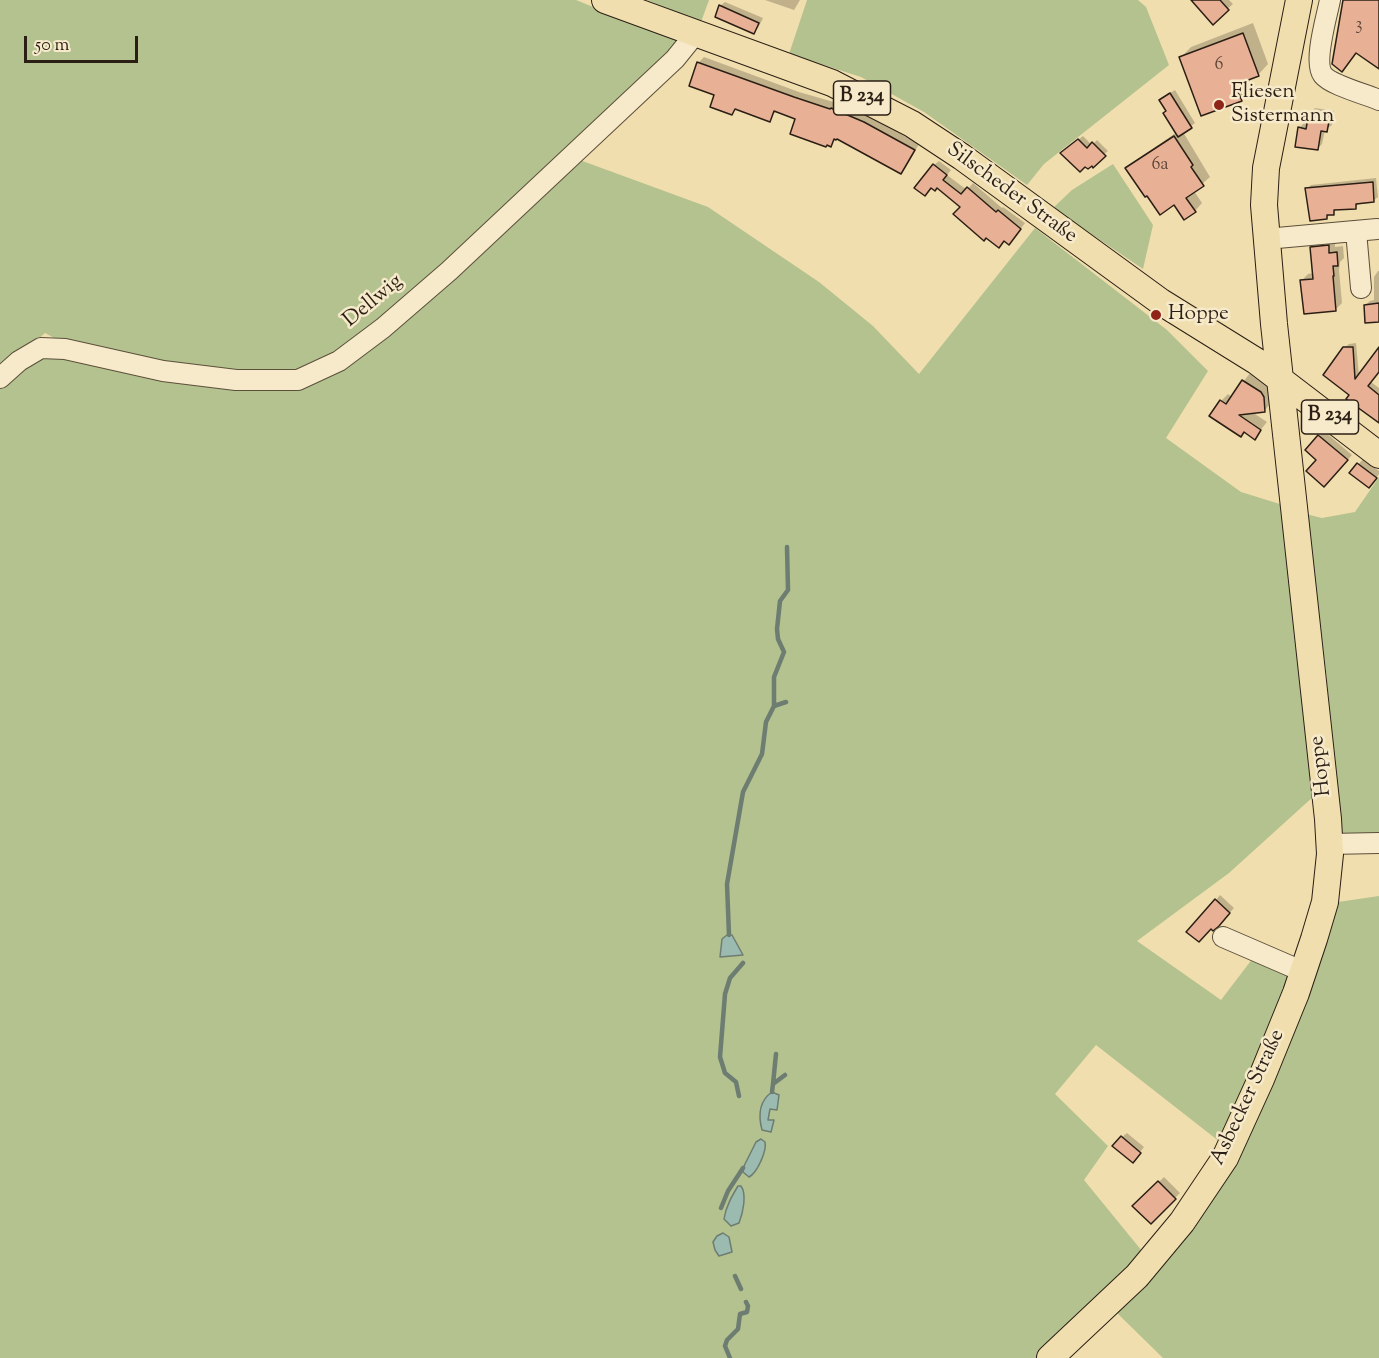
<!DOCTYPE html>
<meta charset="utf-8">
<style>
body{margin:0}
#map{position:relative;width:1379px;height:1358px;overflow:hidden;background:#f1deae;font-family:"Sorts Mill Goudy",serif}
canvas{display:block}
.scale{position:absolute;left:24px;top:36px;width:114px;height:27px;box-sizing:border-box;border:3px solid #2b1f15;border-top:0;padding-left:8px;font-size:18px;line-height:21px;white-space:nowrap;color:#2b1f15;-webkit-text-stroke:4px #f6eaca;paint-order:stroke}
</style>
<div id="map">
<canvas width="1379" height="1358"></canvas>
<div class="scale">50 m</div>
</div>
<script>
const c = document.querySelector('canvas').getContext('2d');
c.lineJoin = 'round';
function paint(path, color) {
  c.fillStyle = color;
  c.fill(path, 'evenodd');
}
function trace(path, color, width, dash) {
  c.strokeStyle = color;
  c.lineWidth = width;
  c.lineCap = dash ? 'butt' : 'round';
  c.setLineDash(dash || []);
  c.stroke(path);
}
function write(font, color, halo, rows, align = 'center') {
  c.font = font + ' "Sorts Mill Goudy",serif';
  c.lineWidth = 5;
  c.setLineDash([]);
  c.textBaseline = 'middle';
  c.strokeStyle = halo;
  c.fillStyle = color;
  for (const [text, x, y, turn = 0] of rows) {
    c.save();
    c.translate(x, y);
    c.rotate((+turn || 0) * Math.PI / 180);
    c.textAlign = isNaN(turn) ? turn : align;
    if (halo) c.strokeText(text, 0, 0);
    c.fillText(text, 0, 0);
    c.restore();
  }
}
const green = new Path2D(`
 M 0,0 L 576,0 L 652,31 L 678,39 L 680,45 L 577,159 L 708,207 L 819,282 L 873,326 L 919,374 L 1035,228 L 1167,330 L 1208,371 L 1166,438 L 1241,492 L 1283,505 L 1314,796 L 1229,873 L 1137,941 L 1221,1000 L 1253,958 L 1291,975 L 1220,1142 L 1096,1045 L 1055,1094 L 1108,1146 L 1084,1180 L 1142,1251 L 1126,1271 L 1039,1358 L 0,1358 L 0,383 L 42,352 L 93,359 L 45,333 L 0,374 Z
 M 647,0 L 709,0 L 701,22 Z
 M 807,0 L 1138,0 L 1146,7 L 1169,65 L 1044,164 L 1027,185 L 924,112 L 861,77 L 789,54 Z
 M 1113,164 L 1153,225 L 1143,269 L 1053,208 L 1072,190 Z
 M 1379,477 L 1379,837 L 1342,838 L 1326,672 L 1306,514 L 1322,518 L 1355,512 Z
 M 1379,896 L 1379,1358 L 1163,1358 L 1116,1312 L 1291,1032 L 1338,902 Z`);
const water = new Path2D(`
 M 727,935 L 732,935 L 743,955 L 720,957 L 722,939 Z
 M 772,1092 L 779,1095 L 777,1110 L 770,1109 L 768,1120 L 774,1120 L 771,1132 L 762,1130 C 758,1115 759,1101 772,1092 Z
 M 761,1139 L 765,1142 C 767,1151 757,1173 749,1177 L 743,1172 L 743,1168 L 756,1142 Z
 M 738,1186 L 741,1186 C 747,1194 743,1213 739,1223 L 731,1226 L 724,1219 C 726,1206 732,1196 738,1186 Z
 M 723,1233 L 729,1237 L 732,1252 L 719,1256 L 715,1250 L 713,1242 L 717,1236 Z`);
const shadow = new Path2D(`
 M 765,0 L 800,0 L 794,10 Z
 M 1193,0 L 1229,0 L 1233,4 L 1213,22 Z
 M 725,2 L 763,18 L 758,28 L 754,32 L 720,6 Z
 M 1253,23 L 1268,64 L 1258,75 L 1247,79 L 1251,89 L 1241,100 L 1181,57 L 1191,47 Z
 M 704,57 L 799,92 L 837,103 L 870,117 L 919,144 L 906,167 L 900,172 L 838,137 L 830,145 L 797,118 L 776,111 L 769,120 L 737,108 L 732,114 L 716,94 L 691,85 L 699,62 Z
 M 1175,90 L 1195,123 L 1183,132 L 1210,177 L 1194,191 L 1202,203 L 1195,211 L 1175,203 L 1127,169 L 1135,161 L 1177,132 L 1168,111 L 1165,96 Z
 M 1315,108 L 1334,111 L 1332,125 L 1325,130 L 1322,144 L 1317,149 L 1299,128 L 1304,123 L 1308,124 L 1310,113 Z
 M 1083,136 L 1092,145 L 1097,140 L 1108,151 L 1088,167 L 1066,149 Z
 M 939,161 L 951,170 L 947,175 L 967,190 L 973,183 L 1002,208 L 1003,207 L 1025,223 L 1014,238 L 962,207 L 937,186 L 934,165 Z
 M 1376,178 L 1378,197 L 1373,201 L 1360,203 L 1355,207 L 1339,208 L 1326,218 L 1307,189 L 1311,185 Z
 M 1335,240 L 1335,247 L 1343,246 L 1344,258 L 1340,262 L 1339,270 L 1342,303 L 1335,310 L 1302,280 L 1308,274 L 1314,273 L 1311,248 L 1318,241 Z
 M 1378,271 L 1379,271 L 1379,320 L 1365,305 L 1370,301 L 1374,300 L 1374,277 Z
 M 1356,343 L 1359,376 L 1379,353 L 1379,371 L 1371,382 L 1379,388 L 1379,421 L 1351,395 L 1344,348 L 1349,344 Z
 M 1250,373 L 1268,385 L 1270,390 L 1271,403 L 1264,411 L 1252,412 L 1267,422 L 1254,438 L 1221,401 L 1228,394 L 1232,397 Z
 M 1324,431 L 1352,455 L 1329,480 L 1318,460 L 1307,450 Z
 M 1363,459 L 1379,471 L 1379,474 L 1373,482 L 1351,473 Z
 M 1220,895 L 1234,908 L 1224,919 L 1216,900 Z
 M 1127,1133 L 1144,1147 L 1137,1156 L 1122,1137 Z
 M 1164,1177 L 1180,1193 L 1151,1222 L 1135,1206 Z`);
const stream = new Path2D(`
 M 774,706 L 786,702
 M 729,935 L 727,884 L 743,792 L 762,754 L 766,722 L 774,706 L 774,677 L 784,652 L 778,639 L 777,629 L 780,601 L 788,590 L 787,547
 M 773,1084 L 776,1054
 M 772,1092 L 773,1084 L 785,1075
 M 739,1096 L 736,1082 L 725,1073 L 720,1057 L 725,994 L 730,978 L 743,963
 M 721,1208 L 728,1191 L 743,1168
 M 735,1276 L 741,1289
 M 730,1358 L 725,1346 L 727,1340 L 738,1329 L 740,1314 L 747,1312 L 748,1306 L 746,1302`);
const building = new Path2D(`
 M 1191,0 L 1220,0 L 1229,10 L 1213,25 Z
 M 1343,0 L 1379,0 L 1379,69 L 1356,53 L 1342,72 L 1332,64 Z
 M 719,5 L 759,23 L 754,34 L 715,17 Z
 M 1243,33 L 1259,76 L 1235,85 L 1242,101 L 1201,116 L 1179,57 Z
 M 697,62 L 794,97 L 830,109 L 831,108 L 864,122 L 915,150 L 901,174 L 837,139 L 836,140 L 834,139 L 831,147 L 827,145 L 826,147 L 790,134 L 795,119 L 774,111 L 770,122 L 735,109 L 732,115 L 710,107 L 714,95 L 689,86 Z
 M 1170,93 L 1192,128 L 1178,137 L 1163,113 L 1166,111 L 1159,100 Z
 M 1309,113 L 1330,116 L 1327,132 L 1321,131 L 1318,150 L 1295,147 L 1298,127 L 1306,129 Z
 M 1174,136 L 1193,165 L 1191,167 L 1204,186 L 1186,198 L 1196,212 L 1184,220 L 1174,205 L 1160,215 L 1147,196 L 1145,197 L 1125,168 Z
 M 1078,139 L 1087,148 L 1092,142 L 1106,156 L 1093,168 L 1092,166 L 1088,169 L 1085,167 L 1080,172 L 1060,153 Z
 M 933,164 L 947,175 L 943,180 L 961,194 L 967,187 L 996,212 L 998,210 L 1021,229 L 1009,245 L 1004,241 L 999,248 L 986,238 L 984,241 L 953,214 L 960,207 L 937,188 L 935,191 L 931,188 L 925,196 L 914,188 Z
 M 1373,182 L 1374,202 L 1356,204 L 1356,209 L 1334,210 L 1334,215 L 1327,215 L 1327,219 L 1310,221 L 1305,188 Z
 M 1329,245 L 1329,253 L 1337,252 L 1338,266 L 1333,266 L 1334,276 L 1333,276 L 1336,311 L 1304,314 L 1300,280 L 1313,279 L 1310,247 Z
 M 1379,303 L 1379,322 L 1365,323 L 1364,305 Z
 M 1343,347 L 1353,347 L 1355,379 L 1379,347 L 1379,372 L 1368,386 L 1379,395 L 1379,423 L 1346,399 L 1349,395 L 1323,375 Z
 M 1242,380 L 1261,392 L 1264,397 L 1265,412 L 1239,415 L 1261,430 L 1255,440 L 1244,432 L 1241,437 L 1209,416 L 1220,400 L 1226,404 Z
 M 1318,435 L 1348,460 L 1324,487 L 1306,471 L 1316,460 L 1305,450 Z
 M 1357,463 L 1377,478 L 1369,488 L 1349,473 Z
 M 1215,899 L 1230,913 L 1219,926 L 1213,931 L 1211,929 L 1199,942 L 1186,932 Z
 M 1121,1136 L 1141,1153 L 1133,1163 L 1112,1146 Z
 M 1158,1181 L 1176,1199 L 1151,1224 L 1132,1206 Z`);
const minor = new Path2D(`
 M 1330,0 C 1327,16 1313,62 1323,75 C 1331,85 1365,94 1379,100
 M 1356,231 L 1361,288
 M 1266,239 L 1377,229
 M 0,378 L 19,361 L 41,348 L 65,349 L 163,371 L 236,380 L 298,380 L 339,361 L 383,328 L 449,271 L 675,59 L 696,33
 M 1329,844 L 1379,843
 M 1223,937 L 1304,972`);
const major = new Path2D(`
 M 605,0 L 832,83 L 912,124 L 962,157 L 1161,302 L 1256,361 L 1379,455
 M 1050,1358 L 1137,1276 L 1182,1222 L 1225,1158 L 1261,1079 L 1296,993 L 1314,939 L 1325,902 L 1330,854 L 1328,819 L 1274,324 L 1264,205 L 1266,168 L 1299,0`);
const markers = [
 [1219,105,6,"#8f2418"],
 [1156,315,6,"#8f2418"]
];
const numberNames = [
 ["3",1359,26],
 ["6",1219,66],
 ["6a",1160,166]
];
const shields = [
 [862,98,57],
 [1330,417,57]
];
const shieldNames = [
 ["B 234",862,98],
 ["B 234",1330,417]
];
const poiNames = [
 ["Fliesen",1231,93],
 ["Sistermann",1231,117],
 ["Hoppe",1168,315]
];
const streetNames = [
 ["Silscheder Straße",1011,194,36],
 ["Dellwig",374,302,-40],
 ["Hoppe",1322,766,-97],
 ["Asbecker Straße",1249,1098,-65]
];
paint(green, '#b3c28f');
paint(water, '#9bbbb0');
trace(water, '#6e7d72', 1.5);
paint(shadow, '#0003');
trace(stream, '#6e7d72', 4.5);
paint(building, '#e8b196');
trace(building, '#2b1f15', 1.5);
trace(minor, '#5c4f3b', 22);
trace(major, '#2b1f15', 28);
trace(minor, '#f6eaca', 20);
trace(major, '#f1deae', 26);
for (const [x, y, r, color] of markers) {
  const dot = new Path2D();
  dot.arc(x, y, r, 0, 2 * Math.PI);
  c.fillStyle = color;
  c.fill(dot);
  trace(dot, '#f6eaca', 2);
}
write('18px', '#5a4435', null, numberNames);
for (const [x, y, w] of shields) {
  const box = new Path2D();
  box.roundRect(x - w / 2, y - 17, w, 34, 4.5);
  c.fillStyle = '#f6eaca';
  c.fill(box);
  trace(box, '#2b1f15', 1.5);
}
write('bold 20px', '#2b1f15', null, shieldNames);
write('21px', '#2b1f15', '#f6eaca', poiNames, 'left');
write('21px', '#2b1f15', '#f6eaca', streetNames);
</script>
